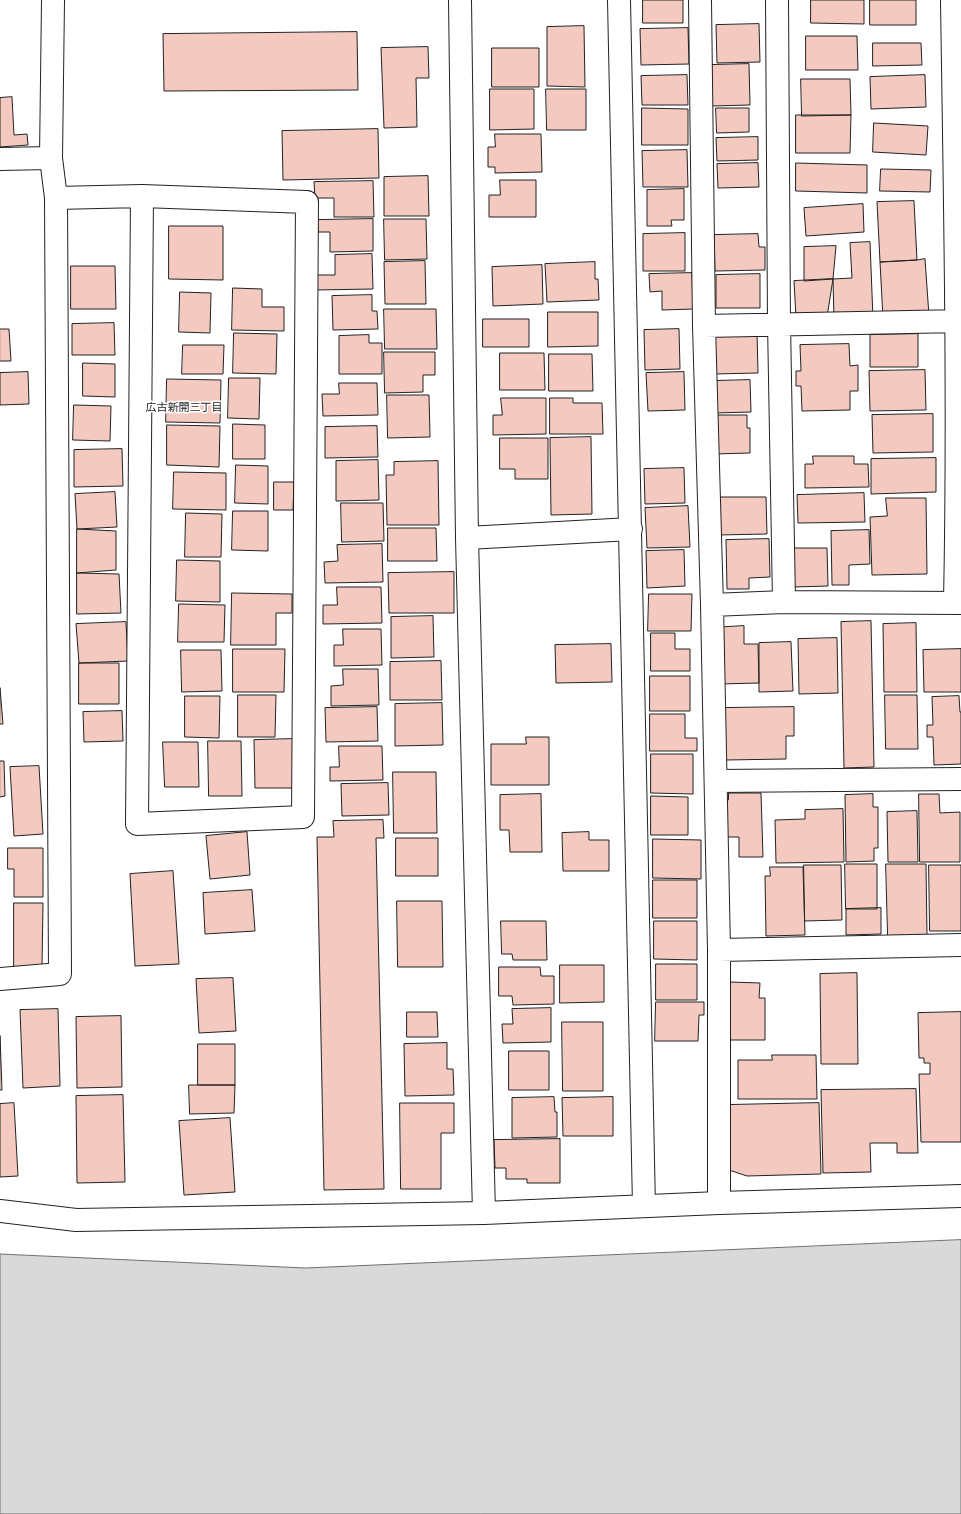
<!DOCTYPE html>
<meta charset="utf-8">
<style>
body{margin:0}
canvas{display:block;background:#fff}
</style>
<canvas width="961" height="1514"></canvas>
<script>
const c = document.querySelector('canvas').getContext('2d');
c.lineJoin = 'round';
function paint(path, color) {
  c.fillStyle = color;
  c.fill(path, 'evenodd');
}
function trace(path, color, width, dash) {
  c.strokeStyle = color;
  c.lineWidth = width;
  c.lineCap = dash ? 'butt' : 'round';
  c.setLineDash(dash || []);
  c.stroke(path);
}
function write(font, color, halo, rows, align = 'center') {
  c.font = font + ' "Noto Sans","Noto Sans JP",sans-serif';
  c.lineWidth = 3;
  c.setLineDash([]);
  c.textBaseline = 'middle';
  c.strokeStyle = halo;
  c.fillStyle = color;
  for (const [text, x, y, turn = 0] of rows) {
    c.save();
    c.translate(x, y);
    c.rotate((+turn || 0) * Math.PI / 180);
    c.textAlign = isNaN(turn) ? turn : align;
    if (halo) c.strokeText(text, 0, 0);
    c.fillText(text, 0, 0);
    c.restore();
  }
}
const water = new Path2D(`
 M 961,1240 L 961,1514 L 0,1514 L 0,1254 L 305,1268 Z`);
const building = new Path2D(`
 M 643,0 L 683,0 L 683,23 L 643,23 Z
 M 811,0 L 864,0 L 864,24 L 811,23 Z
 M 870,0 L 916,0 L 916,25 L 870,25 Z
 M 759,24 L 760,62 L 717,63 L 716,25 Z
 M 584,26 L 585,87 L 547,86 L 547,27 Z
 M 688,28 L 689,64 L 641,65 L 640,29 Z
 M 357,32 L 358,90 L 164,91 L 163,34 Z
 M 806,36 L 857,36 L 858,70 L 806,70 Z
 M 873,43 L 921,43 L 922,65 L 873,66 Z
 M 428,47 L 429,78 L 416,78 L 417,127 L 384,128 L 381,48 Z
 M 492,48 L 539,48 L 539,87 L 492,87 Z
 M 749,64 L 750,105 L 711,106 L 710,65 Z
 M 687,75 L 688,105 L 642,105 L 641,76 Z
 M 925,75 L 926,107 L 871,109 L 870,77 Z
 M 801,79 L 850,79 L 851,115 L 802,116 Z
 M 490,89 L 534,89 L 534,129 L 490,130 Z
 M 546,89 L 586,89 L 586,130 L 547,130 Z
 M 12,97 L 14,135 L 27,134 L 28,145 L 0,147 L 0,98 Z
 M 642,108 L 688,109 L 688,145 L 642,145 Z
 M 716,108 L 749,108 L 749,132 L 717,133 Z
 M 796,115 L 851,115 L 850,153 L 796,153 Z
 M 874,123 L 928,126 L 926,155 L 873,152 Z
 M 378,129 L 379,178 L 283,180 L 282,131 Z
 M 495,134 L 541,134 L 542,172 L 495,173 L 495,167 L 488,167 L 488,147 L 495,147 Z
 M 758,137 L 758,160 L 717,161 L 716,138 Z
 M 687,150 L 688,187 L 643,187 L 642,151 Z
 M 758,163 L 759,187 L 718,188 L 717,164 Z
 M 796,163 L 867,165 L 867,193 L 796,191 Z
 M 881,169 L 931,170 L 930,192 L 880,191 Z
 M 428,176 L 429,216 L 384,216 L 384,177 Z
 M 500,180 L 536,180 L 536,217 L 489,217 L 489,195 L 500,195 Z
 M 373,181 L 374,217 L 334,217 L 334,198 L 315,198 L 314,182 Z
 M 684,189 L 684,220 L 671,220 L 672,226 L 647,226 L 647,190 Z
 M 914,201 L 917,260 L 880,262 L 877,202 Z
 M 863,204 L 864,232 L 806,236 L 804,208 Z
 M 373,219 L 373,251 L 330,252 L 330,232 L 318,232 L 317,220 Z
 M 384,219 L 426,219 L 427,259 L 385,260 Z
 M 169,226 L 223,226 L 223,280 L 169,279 Z
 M 685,233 L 685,271 L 643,271 L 643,234 Z
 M 758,234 L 759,247 L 765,247 L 765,270 L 715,271 L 714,235 Z
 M 870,242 L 873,319 L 834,320 L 833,279 L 852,278 L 850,243 Z
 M 836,246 L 833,279 L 804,281 L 804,247 Z
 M 372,254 L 373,289 L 315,290 L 315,275 L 335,275 L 335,255 Z
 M 925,259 L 929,316 L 883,319 L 880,262 L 917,260 Z
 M 425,261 L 426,304 L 385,304 L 384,262 Z
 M 595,262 L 595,279 L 598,279 L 599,300 L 547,302 L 545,264 Z
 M 542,265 L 543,304 L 493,306 L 492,267 Z
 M 71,266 L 115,266 L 116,309 L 71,309 Z
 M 692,273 L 693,309 L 662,310 L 662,291 L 650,292 L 649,274 Z
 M 760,274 L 760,308 L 716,308 L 716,275 Z
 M 833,279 L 827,317 L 796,318 L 794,281 Z
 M 233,288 L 262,289 L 262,307 L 284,307 L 284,331 L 232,330 Z
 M 180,292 L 211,293 L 210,333 L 179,332 Z
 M 372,295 L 372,311 L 377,311 L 378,329 L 333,330 L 332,296 Z
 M 384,309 L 436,309 L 437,349 L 385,349 Z
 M 548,312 L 598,312 L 598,346 L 548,347 Z
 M 483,319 L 529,319 L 529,347 L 483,347 Z
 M 114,323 L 115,355 L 72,355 L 72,324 Z
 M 0,329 L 9,329 L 11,361 L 0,361 Z
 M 679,329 L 680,369 L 645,370 L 644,330 Z
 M 757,332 L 758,373 L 713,374 L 713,333 Z
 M 234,333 L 277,334 L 276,374 L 233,373 Z
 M 918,334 L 918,367 L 870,367 L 870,335 Z
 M 369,335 L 369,343 L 382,343 L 382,374 L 339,374 L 339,336 Z
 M 849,344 L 850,366 L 858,365 L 858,391 L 850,391 L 850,410 L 802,411 L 801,386 L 796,386 L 796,371 L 801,371 L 800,345 Z
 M 183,345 L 224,345 L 223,374 L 182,374 Z
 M 384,352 L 435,352 L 435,375 L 423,375 L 423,392 L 385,393 Z
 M 500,353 L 544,353 L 545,390 L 500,390 Z
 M 549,354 L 592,354 L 593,391 L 549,391 Z
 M 83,363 L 115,364 L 115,397 L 83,396 Z
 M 925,370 L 926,410 L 870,411 L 869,371 Z
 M 28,372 L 29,404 L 0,405 L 0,373 Z
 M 684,372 L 685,410 L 648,411 L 646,373 Z
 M 229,378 L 260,378 L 259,419 L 228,418 Z
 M 167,379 L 221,380 L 220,423 L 166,422 Z
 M 750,380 L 751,412 L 714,413 L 713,381 Z
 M 339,383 L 377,383 L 378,415 L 323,416 L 322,394 L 339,394 Z
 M 387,395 L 429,395 L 430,437 L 388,438 Z
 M 501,398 L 546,398 L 546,434 L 493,435 L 493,415 L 502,415 Z
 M 550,398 L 573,398 L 573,403 L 602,403 L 603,434 L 550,434 Z
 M 74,405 L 111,406 L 110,441 L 73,440 Z
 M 933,414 L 933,452 L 873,453 L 872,415 Z
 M 714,415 L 747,415 L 747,428 L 750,428 L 750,453 L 714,454 Z
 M 233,424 L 265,425 L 265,459 L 233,459 Z
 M 167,425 L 220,426 L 219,467 L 167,465 Z
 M 377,426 L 378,457 L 325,458 L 325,427 Z
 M 591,437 L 592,514 L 551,515 L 550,438 Z
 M 500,438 L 548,438 L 548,479 L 515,479 L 515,469 L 500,469 Z
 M 122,449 L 123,486 L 74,487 L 74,450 Z
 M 813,456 L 854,456 L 854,464 L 868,464 L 869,487 L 805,488 L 805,464 L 813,464 Z
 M 936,458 L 936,492 L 871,494 L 871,459 Z
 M 378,460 L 379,500 L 336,501 L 336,461 Z
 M 438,461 L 439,525 L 387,525 L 386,475 L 394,475 L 394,462 Z
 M 236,465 L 268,466 L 268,504 L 235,503 Z
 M 684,468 L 685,503 L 645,504 L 644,469 Z
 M 174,472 L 226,473 L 226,510 L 173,509 Z
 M 274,482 L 294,482 L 293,510 L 274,510 Z
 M 115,492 L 117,527 L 77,529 L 75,494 Z
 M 864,493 L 865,522 L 798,523 L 797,495 Z
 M 717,497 L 766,497 L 767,534 L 718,535 Z
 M 886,498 L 926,498 L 927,574 L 872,575 L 870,517 L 887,516 Z
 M 341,503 L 383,503 L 384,541 L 342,542 Z
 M 688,506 L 690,547 L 647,548 L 645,508 Z
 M 233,511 L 268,511 L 268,551 L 232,550 Z
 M 186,513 L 222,514 L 221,557 L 185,557 Z
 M 388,528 L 436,528 L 437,561 L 388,561 Z
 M 77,529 L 116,531 L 116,570 L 77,573 Z
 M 869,530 L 870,564 L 849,565 L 849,585 L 832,585 L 831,531 Z
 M 769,539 L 770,577 L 749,578 L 749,589 L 727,589 L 726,540 Z
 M 382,544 L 383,582 L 325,583 L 324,562 L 338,561 L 337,545 Z
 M 794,548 L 827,548 L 828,586 L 794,587 Z
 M 684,550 L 685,586 L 647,588 L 646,551 Z
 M 177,560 L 220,561 L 220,602 L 176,601 Z
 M 454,572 L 454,613 L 389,613 L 388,573 Z
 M 77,573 L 119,574 L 121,613 L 77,614 Z
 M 337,587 L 381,587 L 382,623 L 323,624 L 323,605 L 337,605 Z
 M 232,593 L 292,594 L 292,613 L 276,613 L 276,645 L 231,645 Z
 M 649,594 L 692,594 L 691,631 L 648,631 Z
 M 179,604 L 225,605 L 224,642 L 178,642 Z
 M 433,616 L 434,657 L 391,658 L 391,617 Z
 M 871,621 L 874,767 L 844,768 L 841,622 Z
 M 126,622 L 128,661 L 79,663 L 76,624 Z
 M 916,623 L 917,692 L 884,692 L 883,624 Z
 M 744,626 L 744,644 L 758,644 L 759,683 L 719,684 L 718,632 L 724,627 Z
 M 343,629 L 381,629 L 382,665 L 334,666 L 334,645 L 343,645 Z
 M 651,633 L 675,633 L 675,649 L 690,649 L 690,671 L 651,671 Z
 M 837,638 L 838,693 L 799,694 L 798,639 Z
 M 791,642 L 793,691 L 759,692 L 759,643 Z
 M 611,644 L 612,682 L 556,683 L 555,645 Z
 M 233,649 L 285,649 L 284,692 L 233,692 Z
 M 961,649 L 961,692 L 924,692 L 923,650 Z
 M 181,650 L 221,650 L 222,691 L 182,692 Z
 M 441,661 L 442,700 L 390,700 L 390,662 Z
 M 79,663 L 119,663 L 119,704 L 79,704 Z
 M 343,669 L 378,669 L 379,705 L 331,706 L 331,686 L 343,685 Z
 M 650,676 L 690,676 L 690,711 L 650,711 Z
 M 0,688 L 3,724 L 0,724 Z
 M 238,695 L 276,695 L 275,737 L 238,737 Z
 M 885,695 L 917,695 L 918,749 L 886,749 Z
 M 185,696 L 220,696 L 219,738 L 185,737 Z
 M 959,696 L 960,712 L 961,712 L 961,764 L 934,765 L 933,737 L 927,737 L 927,725 L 933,725 L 932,697 Z
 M 442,703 L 443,745 L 395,746 L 395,704 Z
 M 377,707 L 378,741 L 326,742 L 325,708 Z
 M 794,707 L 794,736 L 786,736 L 786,759 L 726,760 L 721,708 Z
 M 122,711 L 123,741 L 84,742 L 83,712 Z
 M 650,714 L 685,714 L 685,738 L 697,738 L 697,751 L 650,751 Z
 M 526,737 L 549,737 L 549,785 L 491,785 L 491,744 L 526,744 Z
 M 293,739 L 294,788 L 255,788 L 254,740 Z
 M 208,741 L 241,741 L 242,796 L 209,796 Z
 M 163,742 L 198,742 L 199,787 L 165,787 Z
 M 339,746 L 382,746 L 383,780 L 330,781 L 330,767 L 339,767 Z
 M 651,754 L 693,754 L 693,794 L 651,793 Z
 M 0,761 L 4,761 L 5,796 L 0,797 Z
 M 39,766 L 43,834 L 14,836 L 10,767 Z
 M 393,772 L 436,772 L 437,833 L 394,833 Z
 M 388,783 L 389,815 L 342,816 L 341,784 Z
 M 729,793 L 761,793 L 763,857 L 739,857 L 739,837 L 720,837 L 720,801 L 728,800 Z
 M 541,794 L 542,852 L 510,852 L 509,830 L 500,830 L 500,795 Z
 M 873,794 L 873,807 L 878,807 L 878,848 L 874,848 L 874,861 L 846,862 L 845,795 Z
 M 919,794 L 939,794 L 940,813 L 960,812 L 960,862 L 920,862 Z
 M 651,796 L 688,797 L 688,835 L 651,835 Z
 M 843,809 L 844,862 L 776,863 L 775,820 L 805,819 L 805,810 Z
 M 917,811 L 918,862 L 888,862 L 887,812 Z
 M 383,820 L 384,838 L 376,838 L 384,1189 L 324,1190 L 317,837 L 334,837 L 333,821 Z
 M 247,832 L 250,875 L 210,879 L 206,836 Z
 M 589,832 L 589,840 L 609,840 L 609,871 L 563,871 L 562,833 Z
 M 396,838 L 438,838 L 438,876 L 396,876 Z
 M 653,839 L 701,840 L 701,879 L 653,878 Z
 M 8,848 L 43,848 L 43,897 L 14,897 L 14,869 L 8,869 Z
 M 845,864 L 877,864 L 877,909 L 846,909 Z
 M 886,864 L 926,864 L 927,935 L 888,936 Z
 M 804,865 L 841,865 L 842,920 L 805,921 Z
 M 929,865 L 961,865 L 961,931 L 930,931 Z
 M 770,867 L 803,867 L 805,935 L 766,936 L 765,876 L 770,876 Z
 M 173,871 L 179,964 L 135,966 L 130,874 Z
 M 653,880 L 697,880 L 697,918 L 653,918 Z
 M 252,890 L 255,931 L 205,934 L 203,893 Z
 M 397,901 L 442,901 L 443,967 L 398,967 Z
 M 14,903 L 43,903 L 42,967 L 14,967 Z
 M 881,908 L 881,934 L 846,935 L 846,909 Z
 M 501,921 L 546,921 L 547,960 L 513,960 L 512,954 L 502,954 Z
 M 654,921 L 697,921 L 697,960 L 654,959 Z
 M 656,964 L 697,964 L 697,1000 L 656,1000 Z
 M 560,965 L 604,965 L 604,1002 L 560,1003 Z
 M 499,967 L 540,967 L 541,976 L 554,976 L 554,1004 L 513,1005 L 512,996 L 499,996 Z
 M 857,973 L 858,1064 L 821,1064 L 820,974 Z
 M 233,978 L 236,1031 L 199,1033 L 196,979 Z
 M 730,982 L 760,983 L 759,998 L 765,998 L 765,1040 L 730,1040 Z
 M 656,1002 L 704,1002 L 704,1015 L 699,1015 L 698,1041 L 655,1041 Z
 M 551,1008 L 551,1042 L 503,1043 L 502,1024 L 513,1024 L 512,1009 Z
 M 58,1009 L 60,1086 L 23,1088 L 20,1010 Z
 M 407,1012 L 437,1012 L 438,1037 L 407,1037 Z
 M 961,1012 L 961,1142 L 921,1142 L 919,1074 L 930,1074 L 930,1063 L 924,1063 L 924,1058 L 919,1058 L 918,1013 Z
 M 121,1016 L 122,1087 L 77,1088 L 76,1017 Z
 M 562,1022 L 603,1022 L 603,1091 L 563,1091 Z
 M 0,1036 L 2,1090 L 0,1090 Z
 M 447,1043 L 447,1069 L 453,1069 L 454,1095 L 405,1096 L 404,1044 Z
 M 198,1044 L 235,1044 L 235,1085 L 198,1085 Z
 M 509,1051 L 549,1051 L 549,1090 L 509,1090 Z
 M 772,1055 L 816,1055 L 817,1099 L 738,1099 L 738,1060 L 772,1060 Z
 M 189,1085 L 235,1085 L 234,1113 L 190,1114 Z
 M 916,1089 L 918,1153 L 897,1153 L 897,1143 L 870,1143 L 871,1172 L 823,1173 L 821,1090 Z
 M 123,1095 L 125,1182 L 77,1183 L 76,1096 Z
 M 554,1097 L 555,1112 L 557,1112 L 557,1137 L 512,1138 L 512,1098 Z
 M 613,1097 L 613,1136 L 563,1136 L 562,1098 Z
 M 14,1103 L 18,1176 L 0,1177 L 0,1104 Z
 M 400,1103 L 454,1103 L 454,1133 L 441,1133 L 441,1189 L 401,1189 Z
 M 819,1103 L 821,1174 L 747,1176 L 729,1170 L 727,1105 Z
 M 230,1118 L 235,1192 L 184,1195 L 179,1121 Z
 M 560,1139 L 560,1183 L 527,1183 L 527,1179 L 506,1179 L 506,1168 L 495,1168 L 494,1140 Z`);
const minor = new Path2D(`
 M 460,0 L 467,538 L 484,1213
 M 619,0 L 644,1206
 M 700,0 L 704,326 L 712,605 L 719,950 L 719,1203
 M 777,0 L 779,323 L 784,602
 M 952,0 C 955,201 959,402 955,603
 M 0,159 L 51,158
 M 56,198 L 142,196 L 307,202 L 303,817 L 137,824 L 142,196
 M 704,326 L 961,321
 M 467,538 L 631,529
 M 712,605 L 784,602 L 961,603
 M 716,781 L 961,779
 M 719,950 L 961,945
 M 0,979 L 60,974 L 56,198 L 51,158 L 53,0
 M 0,1211 L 76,1220 L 484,1213 L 719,1203 L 961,1196`);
const neighbourhoodNames = [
 ["広古新開三丁目",184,408]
];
paint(water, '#d9d9d9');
trace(water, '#6f6f6f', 1);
paint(building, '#f3c9c0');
trace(building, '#222', 1);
trace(minor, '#222', 24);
trace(minor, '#fff', 22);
write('11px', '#222', '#fff', neighbourhoodNames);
</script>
